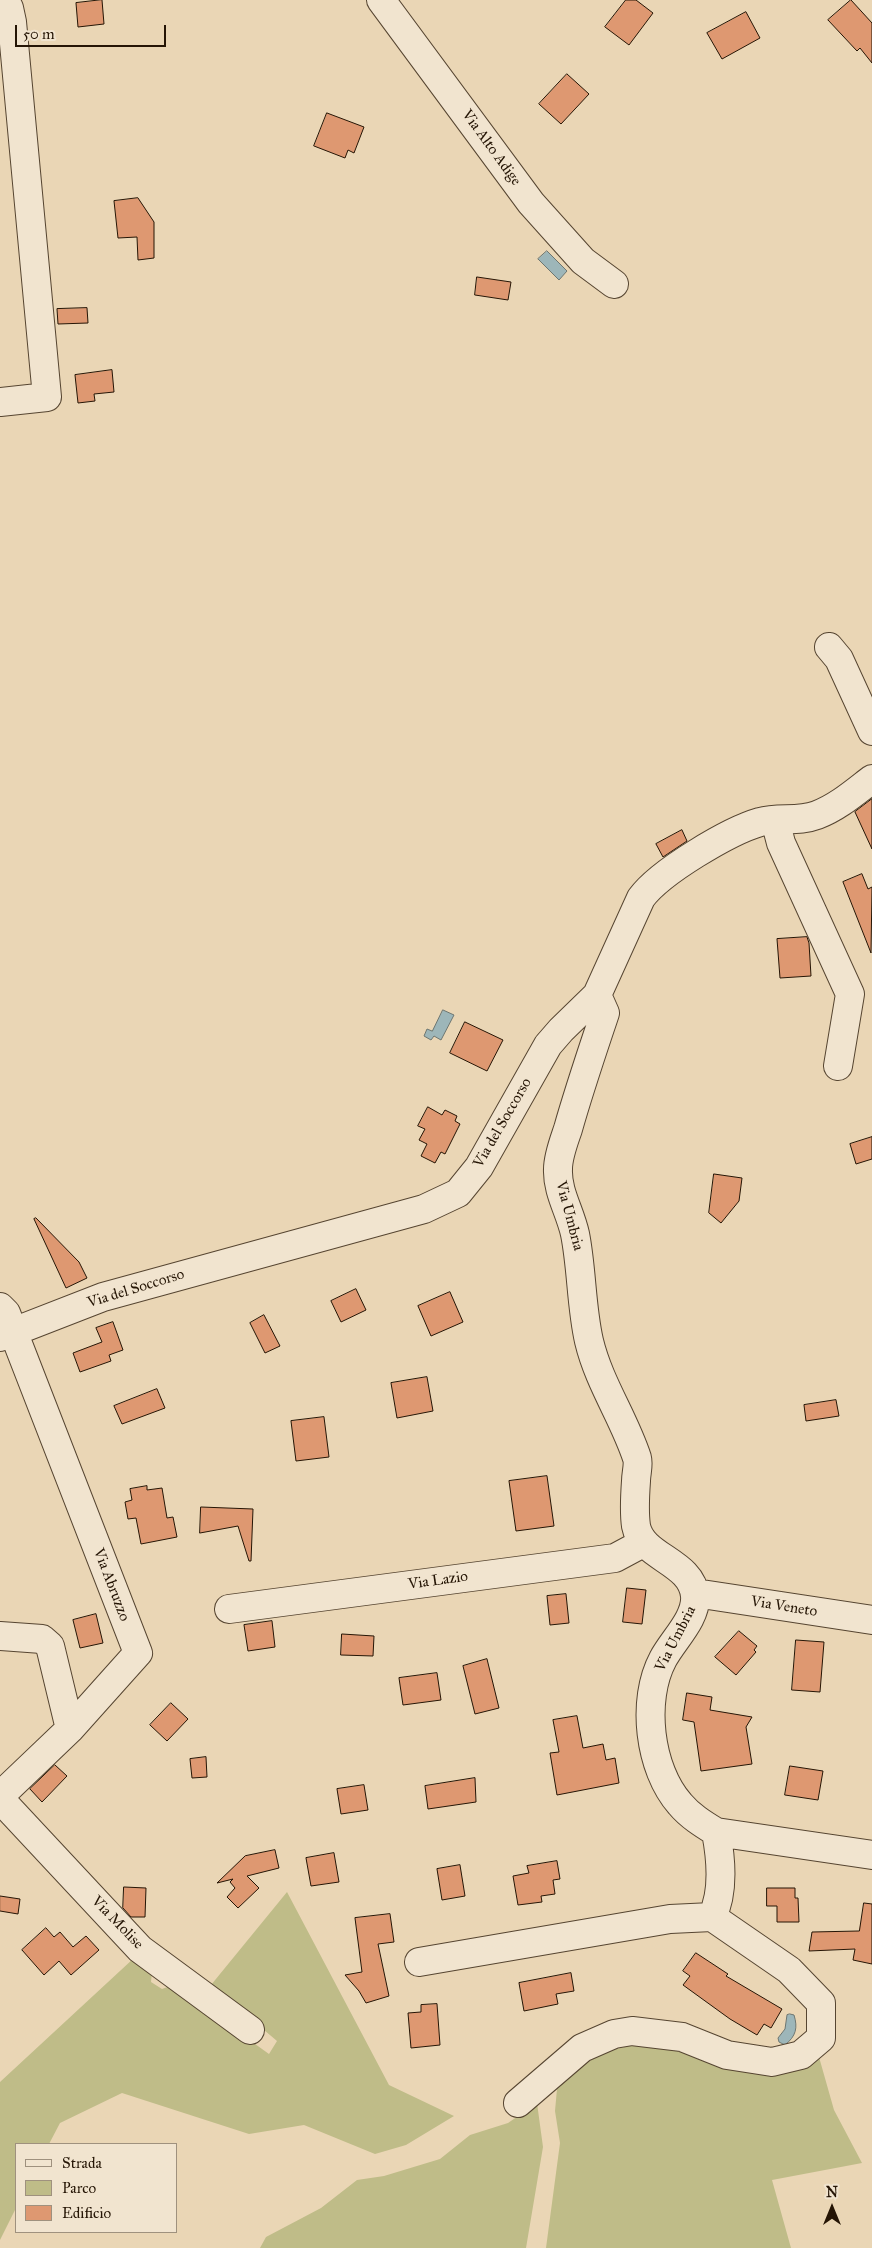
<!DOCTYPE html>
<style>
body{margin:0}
#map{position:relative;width:872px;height:2248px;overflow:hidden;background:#ead6b5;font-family:"IM FELL Great Primer",serif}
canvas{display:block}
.legend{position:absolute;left:15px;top:2143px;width:162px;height:90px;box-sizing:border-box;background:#f1e4cf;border:1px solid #9f917e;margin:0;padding:6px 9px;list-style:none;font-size:15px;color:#251505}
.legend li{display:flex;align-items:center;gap:10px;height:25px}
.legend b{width:25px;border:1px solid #9f917e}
.north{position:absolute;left:807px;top:2183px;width:50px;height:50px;-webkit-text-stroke:4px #f1e4cf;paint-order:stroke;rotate:0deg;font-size:14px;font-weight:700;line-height:20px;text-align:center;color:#251505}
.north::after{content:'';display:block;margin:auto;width:18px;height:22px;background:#251505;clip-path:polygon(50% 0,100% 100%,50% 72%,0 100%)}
.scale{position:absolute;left:15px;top:25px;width:151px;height:22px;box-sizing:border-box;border:2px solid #251505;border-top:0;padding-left:6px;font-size:15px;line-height:18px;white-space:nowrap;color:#251505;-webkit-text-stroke:4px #f1e4cf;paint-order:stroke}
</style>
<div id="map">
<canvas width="872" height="2248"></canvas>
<ul class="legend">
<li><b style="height:6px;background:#f1e4cf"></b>Strada</li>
<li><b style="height:14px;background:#bfbc88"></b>Parco</li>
<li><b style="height:14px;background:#de9871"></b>Edificio</li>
</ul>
<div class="north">N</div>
<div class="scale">50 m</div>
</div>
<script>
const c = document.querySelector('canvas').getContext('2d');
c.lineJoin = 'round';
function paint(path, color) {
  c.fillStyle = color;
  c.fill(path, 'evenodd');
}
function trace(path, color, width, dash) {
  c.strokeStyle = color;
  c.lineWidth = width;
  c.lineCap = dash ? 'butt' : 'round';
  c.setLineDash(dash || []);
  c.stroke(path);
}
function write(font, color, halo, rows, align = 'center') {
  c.font = font + ' "IM FELL Great Primer",serif';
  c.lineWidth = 4.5;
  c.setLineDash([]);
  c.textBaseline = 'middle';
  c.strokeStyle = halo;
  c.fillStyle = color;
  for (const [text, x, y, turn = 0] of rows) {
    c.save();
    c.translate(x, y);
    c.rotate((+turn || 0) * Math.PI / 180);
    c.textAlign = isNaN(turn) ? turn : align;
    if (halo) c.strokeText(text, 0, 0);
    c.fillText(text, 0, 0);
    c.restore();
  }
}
const green = new Path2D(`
 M 287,1892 L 389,2085 L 454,2116 L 406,2145 L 375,2154 L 304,2125 L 249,2134 L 122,2093 L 60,2123 L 49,2144 L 16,2144 L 16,2208 L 0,2240 L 0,2082 L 134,1958 L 152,1972 L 151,1982 L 162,1989 L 173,1985 L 269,2054 L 277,2041 L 211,1985 Z
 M 648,2041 L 819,2057 L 834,2110 L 862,2163 L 772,2180 L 791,2248 L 546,2248 L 560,2143 L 555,2111 L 557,2089 L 567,2075 L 604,2052 Z
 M 537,2103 L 543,2147 L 526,2248 L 260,2248 L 266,2237 L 321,2208 L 357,2180 L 384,2176 L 440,2159 L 470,2135 L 508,2123 Z`);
const water = new Path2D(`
 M 547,251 L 567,271 L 559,280 L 538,259 Z
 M 443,1010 L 454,1015 L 441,1040 L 434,1036 L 431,1040 L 424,1036 L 427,1029 L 432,1031 Z
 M 790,2014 L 794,2015 C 798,2028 796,2036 785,2045 L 779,2042 L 778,2038 L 785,2029 L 787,2015 Z`);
const building = new Path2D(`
 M 102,0 L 104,24 L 78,27 L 76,3 Z
 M 626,0 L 636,0 L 653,13 L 629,45 L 605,27 Z
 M 851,0 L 872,23 L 872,63 L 860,48 L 857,51 L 828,20 Z
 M 746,12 L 760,38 L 722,59 L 707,33 Z
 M 567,74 L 589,94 L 561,124 L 539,104 Z
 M 327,113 L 364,127 L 354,153 L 348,150 L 345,158 L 314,146 Z
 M 138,198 L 154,222 L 154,258 L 138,260 L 137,237 L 118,238 L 114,201 Z
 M 477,277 L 511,282 L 508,300 L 475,295 Z
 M 87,308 L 88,323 L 58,324 L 57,309 Z
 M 112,370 L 114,392 L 94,394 L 95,401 L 78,403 L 75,375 Z
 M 872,799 L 872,849 L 855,812 Z
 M 682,830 L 687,841 L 663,857 L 656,844 Z
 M 862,874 L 868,889 L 872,887 L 871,953 L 843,882 Z
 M 807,937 L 809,943 L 811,976 L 780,978 L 777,939 Z
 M 465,1022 L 503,1040 L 487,1071 L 450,1053 Z
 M 428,1107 L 442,1115 L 445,1110 L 457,1116 L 455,1121 L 460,1124 L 445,1154 L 441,1152 L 435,1163 L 421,1156 L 427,1144 L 419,1140 L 425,1129 L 418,1126 Z
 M 872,1137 L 872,1159 L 856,1164 L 850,1144 Z
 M 714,1174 L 742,1178 L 739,1201 L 721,1223 L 709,1213 Z
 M 36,1218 L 79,1262 L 87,1278 L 66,1288 L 34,1219 Z
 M 356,1289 L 366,1310 L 341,1322 L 331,1301 Z
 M 450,1292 L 463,1322 L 431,1336 L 418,1306 Z
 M 264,1315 L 280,1346 L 265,1353 L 250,1323 Z
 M 113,1322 L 123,1350 L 109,1355 L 111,1361 L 80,1372 L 73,1353 L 102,1342 L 96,1328 Z
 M 427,1377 L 433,1411 L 397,1418 L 391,1383 Z
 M 157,1389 L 165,1408 L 122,1424 L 114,1406 Z
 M 836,1400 L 839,1416 L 806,1421 L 804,1405 Z
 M 324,1417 L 329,1457 L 296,1461 L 291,1421 Z
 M 547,1476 L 554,1526 L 516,1531 L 509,1481 Z
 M 147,1486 L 147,1490 L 162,1488 L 167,1518 L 173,1517 L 177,1537 L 141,1544 L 136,1518 L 128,1519 L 125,1502 L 132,1500 L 130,1489 Z
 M 201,1507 L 253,1509 L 251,1561 L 249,1561 L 238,1526 L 200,1533 Z
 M 627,1588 L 646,1590 L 642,1624 L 623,1622 Z
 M 566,1594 L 569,1623 L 550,1625 L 547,1596 Z
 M 96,1614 L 103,1643 L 80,1648 L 73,1620 Z
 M 272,1621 L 275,1647 L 248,1651 L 244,1625 Z
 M 739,1631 L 757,1646 L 754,1650 L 756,1652 L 736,1675 L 715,1657 Z
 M 342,1634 L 374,1636 L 373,1656 L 341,1655 Z
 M 796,1640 L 824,1642 L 820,1692 L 792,1690 Z
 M 487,1659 L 499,1708 L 475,1714 L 463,1666 Z
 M 437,1673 L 441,1700 L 403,1705 L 399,1678 Z
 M 687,1693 L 712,1697 L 710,1710 L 752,1717 L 746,1727 L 752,1764 L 701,1771 L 694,1722 L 683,1720 Z
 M 171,1703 L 188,1719 L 167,1741 L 150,1725 Z
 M 577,1716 L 583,1748 L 603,1744 L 606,1760 L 615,1758 L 619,1783 L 557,1795 L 550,1753 L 559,1752 L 553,1720 Z
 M 206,1757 L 207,1777 L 192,1778 L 190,1759 Z
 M 55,1765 L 67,1776 L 42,1802 L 30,1789 Z
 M 790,1766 L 823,1771 L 818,1800 L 785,1795 Z
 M 475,1778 L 476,1802 L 428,1809 L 425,1786 Z
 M 364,1785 L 368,1810 L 341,1814 L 337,1789 Z
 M 275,1850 L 279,1868 L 247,1876 L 259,1888 L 238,1908 L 227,1897 L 235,1888 L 230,1882 L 233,1879 L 217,1883 L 245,1856 Z
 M 334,1853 L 339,1882 L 311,1886 L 306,1858 Z
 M 557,1861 L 560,1879 L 553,1880 L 555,1894 L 541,1896 L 542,1902 L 518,1905 L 513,1876 L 529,1873 L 527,1866 Z
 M 460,1865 L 465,1896 L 442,1900 L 437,1869 Z
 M 124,1887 L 146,1888 L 145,1917 L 131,1917 L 123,1908 Z
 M 767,1888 L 795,1888 L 795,1898 L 798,1898 L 799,1922 L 777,1922 L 777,1906 L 767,1906 Z
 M 0,1896 L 20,1899 L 18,1914 L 0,1911 Z
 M 864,1903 L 872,1904 L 872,1964 L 853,1960 L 855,1949 L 809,1951 L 812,1932 L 859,1931 Z
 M 390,1914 L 394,1942 L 378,1944 L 389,1996 L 366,2003 L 359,1991 L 345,1975 L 362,1972 L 355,1918 Z
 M 46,1928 L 54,1937 L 60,1932 L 73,1947 L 86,1936 L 99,1950 L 71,1975 L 59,1961 L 44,1975 L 22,1950 Z
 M 696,1953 L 728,1974 L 726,1976 L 782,2009 L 771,2028 L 764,2024 L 757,2035 L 730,2019 L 683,1985 L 690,1976 L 683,1971 Z
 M 571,1973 L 574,1991 L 556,1994 L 558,2004 L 524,2011 L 519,1983 Z
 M 437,2004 L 440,2045 L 411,2048 L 408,2013 L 421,2012 L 421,2005 Z`);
const minor = new Path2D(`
 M 381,0 L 531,203 L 583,261 L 614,284
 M 0,402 L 47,397 L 12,22 L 9,8 L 5,0
 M 829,647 L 839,659 L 872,731
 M 775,820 L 781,843 L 850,994 L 838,1066
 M 0,1307 L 6,1313 L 138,1653 L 70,1729 L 0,1796
 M 0,1337 L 103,1297 L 424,1209 L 458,1193 L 479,1167 L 548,1045 L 561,1030 L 597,995 L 641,898 C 660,872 729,831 760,822 C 779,817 799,822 817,815 C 838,807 855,792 872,779
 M 695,1593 L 872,1620
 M 229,1609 L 615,1558 L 643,1543
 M 0,1636 L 42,1639 L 50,1646 L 70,1729
 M 0,1799 L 140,1949 L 250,2030
 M 716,1832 L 872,1855
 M 419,1962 L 670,1919 L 712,1917 C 724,1893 721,1858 716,1832 C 703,1824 690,1816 680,1804 C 649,1769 641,1700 663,1659 C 673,1640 697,1618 695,1596 C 692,1561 642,1558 636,1526 C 634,1512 635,1495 636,1481 C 636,1473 639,1465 637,1458 C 624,1418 599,1383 589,1341 C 581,1306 582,1269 575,1234 C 570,1211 557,1192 558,1169 C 558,1156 564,1141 568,1129 C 579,1090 592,1052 605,1013 L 597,995
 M 518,2103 L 582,2048 L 614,2034 L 632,2031 L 682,2037 L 727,2055 L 772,2062 L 801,2055 L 821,2038 L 821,2003 L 789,1970 L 712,1917`);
const streetNames = [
 ["Via Alto Adige",491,148,54],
 ["Via del Soccorso",503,1123,-60],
 ["Via Umbria",569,1216,75],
 ["Via del Soccorso",136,1289,-17],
 ["Via Lazio",438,1581,-8],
 ["Via Abruzzo",111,1585,69],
 ["Via Veneto",784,1607,9],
 ["Via Umbria",676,1639,-63],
 ["Via Molise",117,1923,46]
];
paint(green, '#bfbc88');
paint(water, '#9db6b9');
trace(water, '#6d7671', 1);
paint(building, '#de9871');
trace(building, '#251505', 1);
trace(minor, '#564531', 30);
trace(minor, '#f1e4cf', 28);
write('15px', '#251505', '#f1e4cf', streetNames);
</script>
